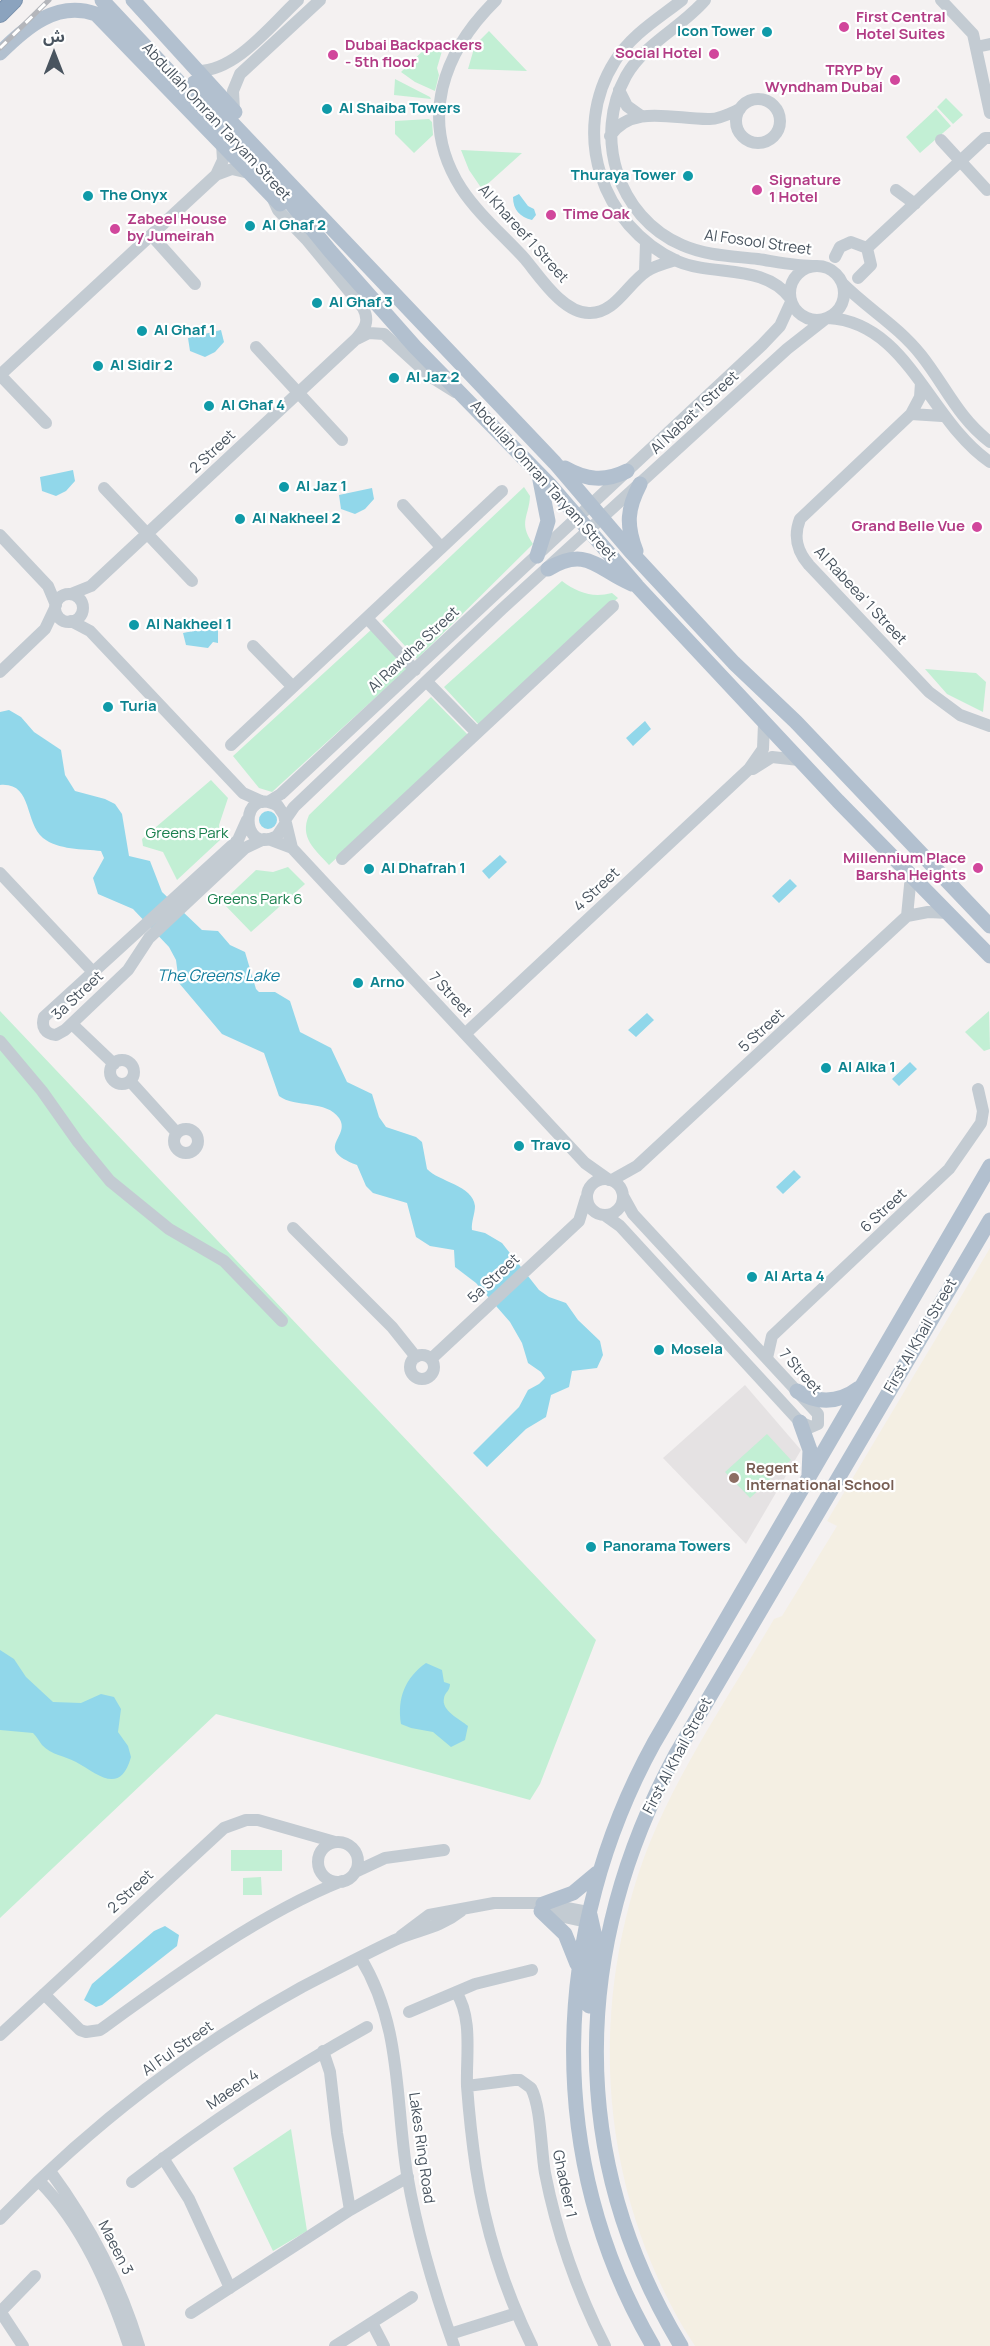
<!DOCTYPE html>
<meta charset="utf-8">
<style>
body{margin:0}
#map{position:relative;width:990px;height:2346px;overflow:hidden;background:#f4f1f1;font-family:Manrope,"Noto Sans Arabic",sans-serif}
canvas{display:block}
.north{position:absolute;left:24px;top:24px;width:60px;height:60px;-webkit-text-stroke:4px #fff;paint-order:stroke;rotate:0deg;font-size:16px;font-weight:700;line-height:24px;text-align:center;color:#49545f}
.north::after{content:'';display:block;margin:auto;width:21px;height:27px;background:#49545f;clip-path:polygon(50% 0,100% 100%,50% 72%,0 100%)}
</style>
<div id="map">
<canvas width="990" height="2346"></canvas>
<div class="north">ش</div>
</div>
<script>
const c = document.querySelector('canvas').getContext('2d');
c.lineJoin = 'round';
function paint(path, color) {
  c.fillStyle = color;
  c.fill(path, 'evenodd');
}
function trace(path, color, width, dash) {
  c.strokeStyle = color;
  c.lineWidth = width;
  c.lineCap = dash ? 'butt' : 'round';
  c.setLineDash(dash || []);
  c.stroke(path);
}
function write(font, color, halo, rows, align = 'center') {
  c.font = font + ' Manrope,sans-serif';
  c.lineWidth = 4.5;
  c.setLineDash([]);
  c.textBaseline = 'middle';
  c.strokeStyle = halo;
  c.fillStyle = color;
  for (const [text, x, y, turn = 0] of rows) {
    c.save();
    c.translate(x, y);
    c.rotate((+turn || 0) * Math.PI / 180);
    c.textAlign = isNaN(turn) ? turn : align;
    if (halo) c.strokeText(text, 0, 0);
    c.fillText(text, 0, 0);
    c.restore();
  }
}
const education = new Path2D(`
 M 745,1385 L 801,1450 L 746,1544 L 663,1458 Z`);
const green = new Path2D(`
 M 489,31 L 527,71 L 468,69 L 475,45 Z
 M 431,43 L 442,51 L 437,68 L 439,75 L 435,91 L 415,82 L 401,72 Z
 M 395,79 L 430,97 L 431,99 L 394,95 Z
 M 946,98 L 963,115 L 953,124 L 937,107 Z
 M 936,109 L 951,126 L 920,153 L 906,137 Z
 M 429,119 L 432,122 L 433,135 L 414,153 L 395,134 L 395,121 Z
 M 461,150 L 522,153 L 482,189 L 469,170 Z
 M 524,487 L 530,496 C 529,517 518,522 533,544 L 417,659 L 382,621 Z
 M 562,581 C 578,593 593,598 612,593 L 618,598 L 479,725 L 444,687 Z
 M 372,629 L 407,669 L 272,792 L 259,788 L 233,756 Z
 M 925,669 L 976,673 L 986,682 L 983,712 L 947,694 Z
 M 431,697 L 469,736 L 329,865 C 315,849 299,838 309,815 Z
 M 211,780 L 228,798 L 219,825 L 220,840 L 177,880 L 163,852 L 143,846 L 142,839 Z
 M 288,867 L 305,884 L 251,932 L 222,902 L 256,870 L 273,872 Z
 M 0,1011 L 596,1640 L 540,1784 L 530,1800 L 216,1714 L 0,1918 Z
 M 989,1011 L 990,1049 L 984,1051 L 965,1032 Z
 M 767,1434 L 791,1460 L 750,1498 L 725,1472 Z
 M 231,1850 L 282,1850 L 282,1871 L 231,1871 Z
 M 261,1877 L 262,1895 L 243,1895 L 243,1878 Z
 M 291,2129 L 307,2231 L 273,2251 L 233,2168 Z`);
const sand = new Path2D(`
 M 990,1248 L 990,2346 L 695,2346 C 605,2206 587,2033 638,1875 C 668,1784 726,1702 774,1619 L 782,1616 L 837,1526 L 827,1521 Z`);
const water = new Path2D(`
 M 519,194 L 528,206 L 534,209 L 536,215 L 532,220 C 520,217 513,210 513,197 Z
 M 221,330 L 224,342 L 215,352 L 205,357 L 190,351 L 188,338 Z
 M 73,470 L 75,481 L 66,491 L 56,496 L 42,491 L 40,477 Z
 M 372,488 L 374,499 L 365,509 L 355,514 L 341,509 L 339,495 Z
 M 218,626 L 218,643 L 213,642 L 208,648 L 186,645 L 183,633 Z
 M 9,710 L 21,717 L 34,732 L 61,750 L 65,775 L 75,791 L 105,799 L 115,804 L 122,814 L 129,856 L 150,861 L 162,892 L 202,930 L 218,931 L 230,945 L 245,952 L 256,989 L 259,992 L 275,992 L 290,1001 L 300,1032 L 331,1048 L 347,1082 L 372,1094 L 379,1117 L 386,1127 L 416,1137 L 422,1142 L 427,1169 C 439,1182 473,1185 475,1206 C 475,1214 471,1222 472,1230 L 485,1233 L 502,1243 L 539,1290 L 549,1297 L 566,1303 L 578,1320 L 600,1341 L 603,1355 L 597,1368 L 572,1371 L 569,1387 L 551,1395 L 546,1417 L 526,1429 L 487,1467 L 473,1453 L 519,1407 L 528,1390 L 539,1384 L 545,1378 L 541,1372 L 528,1363 L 522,1343 L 510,1322 L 476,1283 L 455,1267 L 454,1250 L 430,1246 L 416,1237 L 407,1203 L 373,1193 L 366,1186 L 357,1165 C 312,1148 352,1137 339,1118 C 327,1100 295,1108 279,1096 L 264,1053 L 222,1034 L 179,983 L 176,960 L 169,947 L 133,909 L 98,894 L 93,878 L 104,858 L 101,851 C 83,849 58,850 43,838 C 24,822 33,782 0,785 L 0,712 Z
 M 645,721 L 651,729 L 633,746 L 626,738 Z
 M259 820a9 9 0 1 1 18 0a9 9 0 1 1-18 0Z
 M 500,855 L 507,862 L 489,879 L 482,871 Z
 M 790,879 L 797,886 L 779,903 L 772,896 Z
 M 647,1013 L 654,1020 L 636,1037 L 628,1030 Z
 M 910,1062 L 917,1069 L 899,1086 L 892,1079 Z
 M 794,1170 L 801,1177 L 783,1194 L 776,1187 Z
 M 0,1650 L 14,1659 L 26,1677 L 53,1702 L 81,1703 L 101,1694 L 114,1697 L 121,1709 L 118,1732 L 128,1746 L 131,1757 C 120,1796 98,1774 76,1762 C 65,1756 51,1755 42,1745 C 39,1741 37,1737 33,1733 L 0,1730 Z
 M 426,1663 L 442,1670 L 444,1682 L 450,1684 C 450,1691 445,1692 444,1698 C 441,1711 460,1719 468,1726 L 465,1740 L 451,1747 L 433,1732 L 411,1728 L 401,1724 C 397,1698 405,1678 426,1663 Z
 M 165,1926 L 179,1935 L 177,1946 L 102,2005 L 96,2007 L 84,2000 L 92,1984 L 154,1931 Z`);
const minor = new Path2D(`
 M 496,0 C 443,52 418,120 461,188 C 478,214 504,236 525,259 C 540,277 563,313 589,313 C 615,314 627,284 647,271 C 655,266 666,263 676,260
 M 682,0 C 658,19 632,34 615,61 C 570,132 601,226 677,261 C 714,277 764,263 790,298
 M 705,0 C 681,28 645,43 626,76 C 593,136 617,217 682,245 C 707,256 732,256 758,259 C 778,262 797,266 817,266
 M 941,0 L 973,34 L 990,113
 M 976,47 L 990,44
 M 198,71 C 236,71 271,25 298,0
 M 619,90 L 627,106 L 641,116
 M736 121a22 22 0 1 1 44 0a22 22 0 1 1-44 0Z
 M 234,110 L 233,91 L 240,74 L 320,0
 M 610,136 C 632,103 676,120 710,119 C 720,119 731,113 740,109
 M 941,140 L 987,190
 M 216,175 L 232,169 L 249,173
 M 896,190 L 915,204
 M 152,236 L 195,284
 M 867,248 L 985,138 L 990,138
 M 835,257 L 840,247 L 851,242 L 867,248 L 871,265 L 858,278
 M790 293a27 27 0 1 1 54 0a27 27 0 1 1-54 0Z
 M 645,272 L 646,242
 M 842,283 C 868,309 898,326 921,355 C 945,385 958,418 990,442
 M 828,318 C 908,322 929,421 990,462
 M 357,339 L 369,333 L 384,334 L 431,377 L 455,392
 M 256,347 L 342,440
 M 0,375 L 216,175 L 223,160 L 222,144
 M 0,375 L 46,423
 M 921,383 L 920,397 L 911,414 L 800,519 C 793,537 797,551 809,565 L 929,692 L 960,715 L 990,726
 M 911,414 L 942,416
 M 104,488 L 192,581
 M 403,505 L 441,547
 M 0,535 L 48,586 L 56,605
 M 71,594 L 91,586 L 356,339 C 365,329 370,321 363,308 L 306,239 L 278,210 L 272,197
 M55 608a14 14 0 1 1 28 0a14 14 0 1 1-28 0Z
 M 367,618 L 415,670
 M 71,621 L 90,631 L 243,793 L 263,802
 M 253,646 L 292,686
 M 0,672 L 45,629 L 55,608
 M 427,682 L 477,733
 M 231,745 L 502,491
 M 753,769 L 772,757 L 799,760
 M 268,802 L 281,794 L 762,345 L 780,326 L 791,302
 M 247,820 L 238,840 L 44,1017 C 41,1027 45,1034 56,1035 L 65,1030 L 128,970 L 149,938 L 245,848 L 264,839
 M 285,820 L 294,807 L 502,609 L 787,349 L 824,320
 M 285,824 L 277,836 C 239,857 239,783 278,806 L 284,815 L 292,848
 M 268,839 L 292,848 L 585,1163 L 609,1180
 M 342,859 L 613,606
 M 0,873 L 94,973
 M 907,916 L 911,875
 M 72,1024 L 114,1064
 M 465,1034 L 749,769 L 763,749 L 764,723
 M 0,1041 L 42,1091 L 78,1142 L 110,1181 L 169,1229 L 224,1261 L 282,1321
 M110 1072a12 12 0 1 1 24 0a12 12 0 1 1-24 0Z
 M 130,1081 L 177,1133
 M174 1141a12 12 0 1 1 24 0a12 12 0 1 1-24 0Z
 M587 1197a18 18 0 1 1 36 0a18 18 0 1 1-36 0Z
 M 612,1180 L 637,1166 L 907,916 L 928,912 L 949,913
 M 606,1216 L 620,1226 L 800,1422 L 811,1427 L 818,1424 L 818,1414 L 633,1214 L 623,1196
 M 293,1228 L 392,1327 L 416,1357
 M410 1367a12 12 0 1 1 24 0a12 12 0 1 1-24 0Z
 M 767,1358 L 772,1336 L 949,1169 L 981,1123 L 983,1111 L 978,1089
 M 431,1359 L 579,1221 L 586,1198
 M318 1862a20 20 0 1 1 40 0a20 20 0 1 1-40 0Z
 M 355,1872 L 385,1858 L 444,1850
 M 541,1912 L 587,1922
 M 401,1936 L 429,1915 L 494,1903 L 540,1903 L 588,1912
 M 360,1957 C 402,2025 395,2098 407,2174 C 417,2232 434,2290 454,2346
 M 456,1992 C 473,2018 466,2056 467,2086 C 469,2113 472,2141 476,2168 C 485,2228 505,2291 532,2346
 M 44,1994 L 80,2030 L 86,2032 L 100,2030 C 172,1978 259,1914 342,1881
 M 409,2012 L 475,1984 L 532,1970
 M 0,2035 L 224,1828 L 246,1820 L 258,1820 L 335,1842
 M 323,2051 L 330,2072 L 337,2133 L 350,2210
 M 467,2086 L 514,2080 L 520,2080 L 531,2088 C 541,2106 541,2150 545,2173 C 557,2234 577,2291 605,2346
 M 163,2158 L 189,2199 L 230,2288
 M 50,2171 C 89,2224 120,2283 139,2346
 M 39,2181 C 83,2225 109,2287 129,2346
 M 132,2182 C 207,2124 284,2073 367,2027
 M 0,2219 C 88,2128 191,2048 302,1987 C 333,1971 363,1955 395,1940 C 420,1929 438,1929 461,1911
 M 0,2311 L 23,2346
 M 0,2312 L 35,2276
 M 191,2313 L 350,2210 L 408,2177
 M 372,2323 L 384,2346
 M 450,2334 L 517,2313
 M 335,2346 L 412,2297`);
const major = new Path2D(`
 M 102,0 L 280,190 L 330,251 L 415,347 L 549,484 L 637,586 L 838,801 L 990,956
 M 133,0 L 235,112
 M 0,53 C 26,27 57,0 96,14 L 280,204
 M 194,83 L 555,463 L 631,552 L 734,663 L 796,722 L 990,926
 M 565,468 C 586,480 605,482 627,471
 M 636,551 C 626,525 627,509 640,484
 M 537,556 L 548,521 L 539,475
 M 548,569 C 587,545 598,570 632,584
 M 797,1391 C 818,1404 839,1403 859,1388
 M 800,1422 L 810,1450 L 809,1474
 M 543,1904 L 573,1893 L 597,1873
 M 541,1911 L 565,1934 L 577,1964
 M 589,2006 L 595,1937 L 590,1915
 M 653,2346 C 543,2159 551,1930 654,1743 L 990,1166
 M 681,2346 C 566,2156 572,1947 676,1754 L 990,1220`);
const highway = new Path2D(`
 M 0,14 L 14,0`);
const rail = new Path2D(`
 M 0,48 L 49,0`);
const markers = [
 [844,27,6,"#d1479c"],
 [767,32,6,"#0f9aa8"],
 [714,54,6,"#d1479c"],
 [333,55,6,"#d1479c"],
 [895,80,6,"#d1479c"],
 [327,109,6,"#0f9aa8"],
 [688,176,6,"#0f9aa8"],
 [757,190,6,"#d1479c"],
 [88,196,6,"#0f9aa8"],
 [551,215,6,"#d1479c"],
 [250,226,6,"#0f9aa8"],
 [115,229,6,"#d1479c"],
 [317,303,6,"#0f9aa8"],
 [142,331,6,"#0f9aa8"],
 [98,366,6,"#0f9aa8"],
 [394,378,6,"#0f9aa8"],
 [209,406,6,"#0f9aa8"],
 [284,487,6,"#0f9aa8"],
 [240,519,6,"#0f9aa8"],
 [977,527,6,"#d1479c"],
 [134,625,6,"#0f9aa8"],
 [108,707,6,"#0f9aa8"],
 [978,868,6,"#d1479c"],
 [369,869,6,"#0f9aa8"],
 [358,983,6,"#0f9aa8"],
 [826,1068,6,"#0f9aa8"],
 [519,1146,6,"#0f9aa8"],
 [752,1277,6,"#0f9aa8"],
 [659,1350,6,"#0f9aa8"],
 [734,1478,6,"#8d6e63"],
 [591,1547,6,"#0f9aa8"]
];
const hotelNames = [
 ["First Central",856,18],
 ["Hotel Suites",856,35],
 ["Dubai Backpackers",345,46],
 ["- 5th floor",345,63],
 ["Social Hotel",702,54,"right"],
 ["TRYP by",883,71,"right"],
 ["Wyndham Dubai",883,88,"right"],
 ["Signature",769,181],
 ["1 Hotel",769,198],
 ["Time Oak",563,215],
 ["Zabeel House",127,220],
 ["by Jumeirah",127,237],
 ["Grand Belle Vue",965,527,"right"],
 ["Millennium Place",966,859,"right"],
 ["Barsha Heights",966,876,"right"]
];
const cultureNames = [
 ["Icon Tower",755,32,"right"],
 ["Al Shaiba Towers",339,109],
 ["Thuraya Tower",676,176,"right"],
 ["The Onyx",100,196],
 ["Al Ghaf 2",262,226],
 ["Al Ghaf 3",329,303],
 ["Al Ghaf 1",154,331],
 ["Al Sidir 2",110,366],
 ["Al Jaz 2",406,378],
 ["Al Ghaf 4",221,406],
 ["Al Jaz 1",296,487],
 ["Al Nakheel 2",252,519],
 ["Al Nakheel 1",146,625],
 ["Turia",120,707],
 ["Al Dhafrah 1",381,869],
 ["Arno",370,983],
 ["Al Alka 1",838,1068],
 ["Travo",531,1146],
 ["Al Arta 4",764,1277],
 ["Mosela",671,1350],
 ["Panorama Towers",603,1547]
];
const streetNames = [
 ["Abdullah Omran Taryam Street",216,122,47],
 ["Al Khareef 1 Street",523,234,48],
 ["Al Fosool Street",758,243,8],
 ["Al Nabat 1 Street",695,413,-43],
 ["2 Street",213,452,-43],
 ["Abdullah Omran Taryam Street",543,481,48],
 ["Al Rabeea' 1 Street",860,596,47],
 ["Al Rawdha Street",414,650,-43],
 ["4 Street",597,890,-43],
 ["7 Street",450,995,47],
 ["3a Street",78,996,-43],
 ["5 Street",762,1031,-43],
 ["6 Street",884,1211,-43],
 ["5a Street",494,1279,-43],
 ["First Al Khail Street",921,1336,-60],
 ["7 Street",800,1372,48],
 ["First Al Khail Street",678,1756,-62],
 ["2 Street",131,1892,-43],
 ["Al Ful Street",178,2049,-35],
 ["Maeen 4",233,2090,-34],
 ["Lakes Ring Road",421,2148,82],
 ["Ghadeer 1",564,2184,78],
 ["Maeen 3",115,2248,63]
];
const parkNames = [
 ["Greens Park",187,834],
 ["Greens Park 6",255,900]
];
const educationNames = [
 ["Regent",746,1469],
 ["International School",746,1486]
];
const waterNames = [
 ["The Greens Lake",218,977]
];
paint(education, '#e5e2e3');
paint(green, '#c2efd4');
paint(sand, '#f4efe3');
paint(water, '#91d7ea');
trace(highway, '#768eaa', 18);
trace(minor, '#c3cbd2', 12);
trace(major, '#b2c0cf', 15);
trace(highway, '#8ba3be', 16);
trace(rail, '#b4b6bb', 5);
trace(rail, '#fff', 3, [9]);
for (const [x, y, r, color] of markers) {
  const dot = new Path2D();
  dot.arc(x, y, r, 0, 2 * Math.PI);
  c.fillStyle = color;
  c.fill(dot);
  trace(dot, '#fff', 2);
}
write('bold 15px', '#b23c85', '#fff', hotelNames, 'left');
write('bold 15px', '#0d838f', '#fff', cultureNames, 'left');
write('15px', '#49545f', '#fff', streetNames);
write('15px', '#1a804e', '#fff', parkNames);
write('bold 15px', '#785e54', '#fff', educationNames, 'left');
write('italic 16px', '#107c9c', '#fff', waterNames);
</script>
